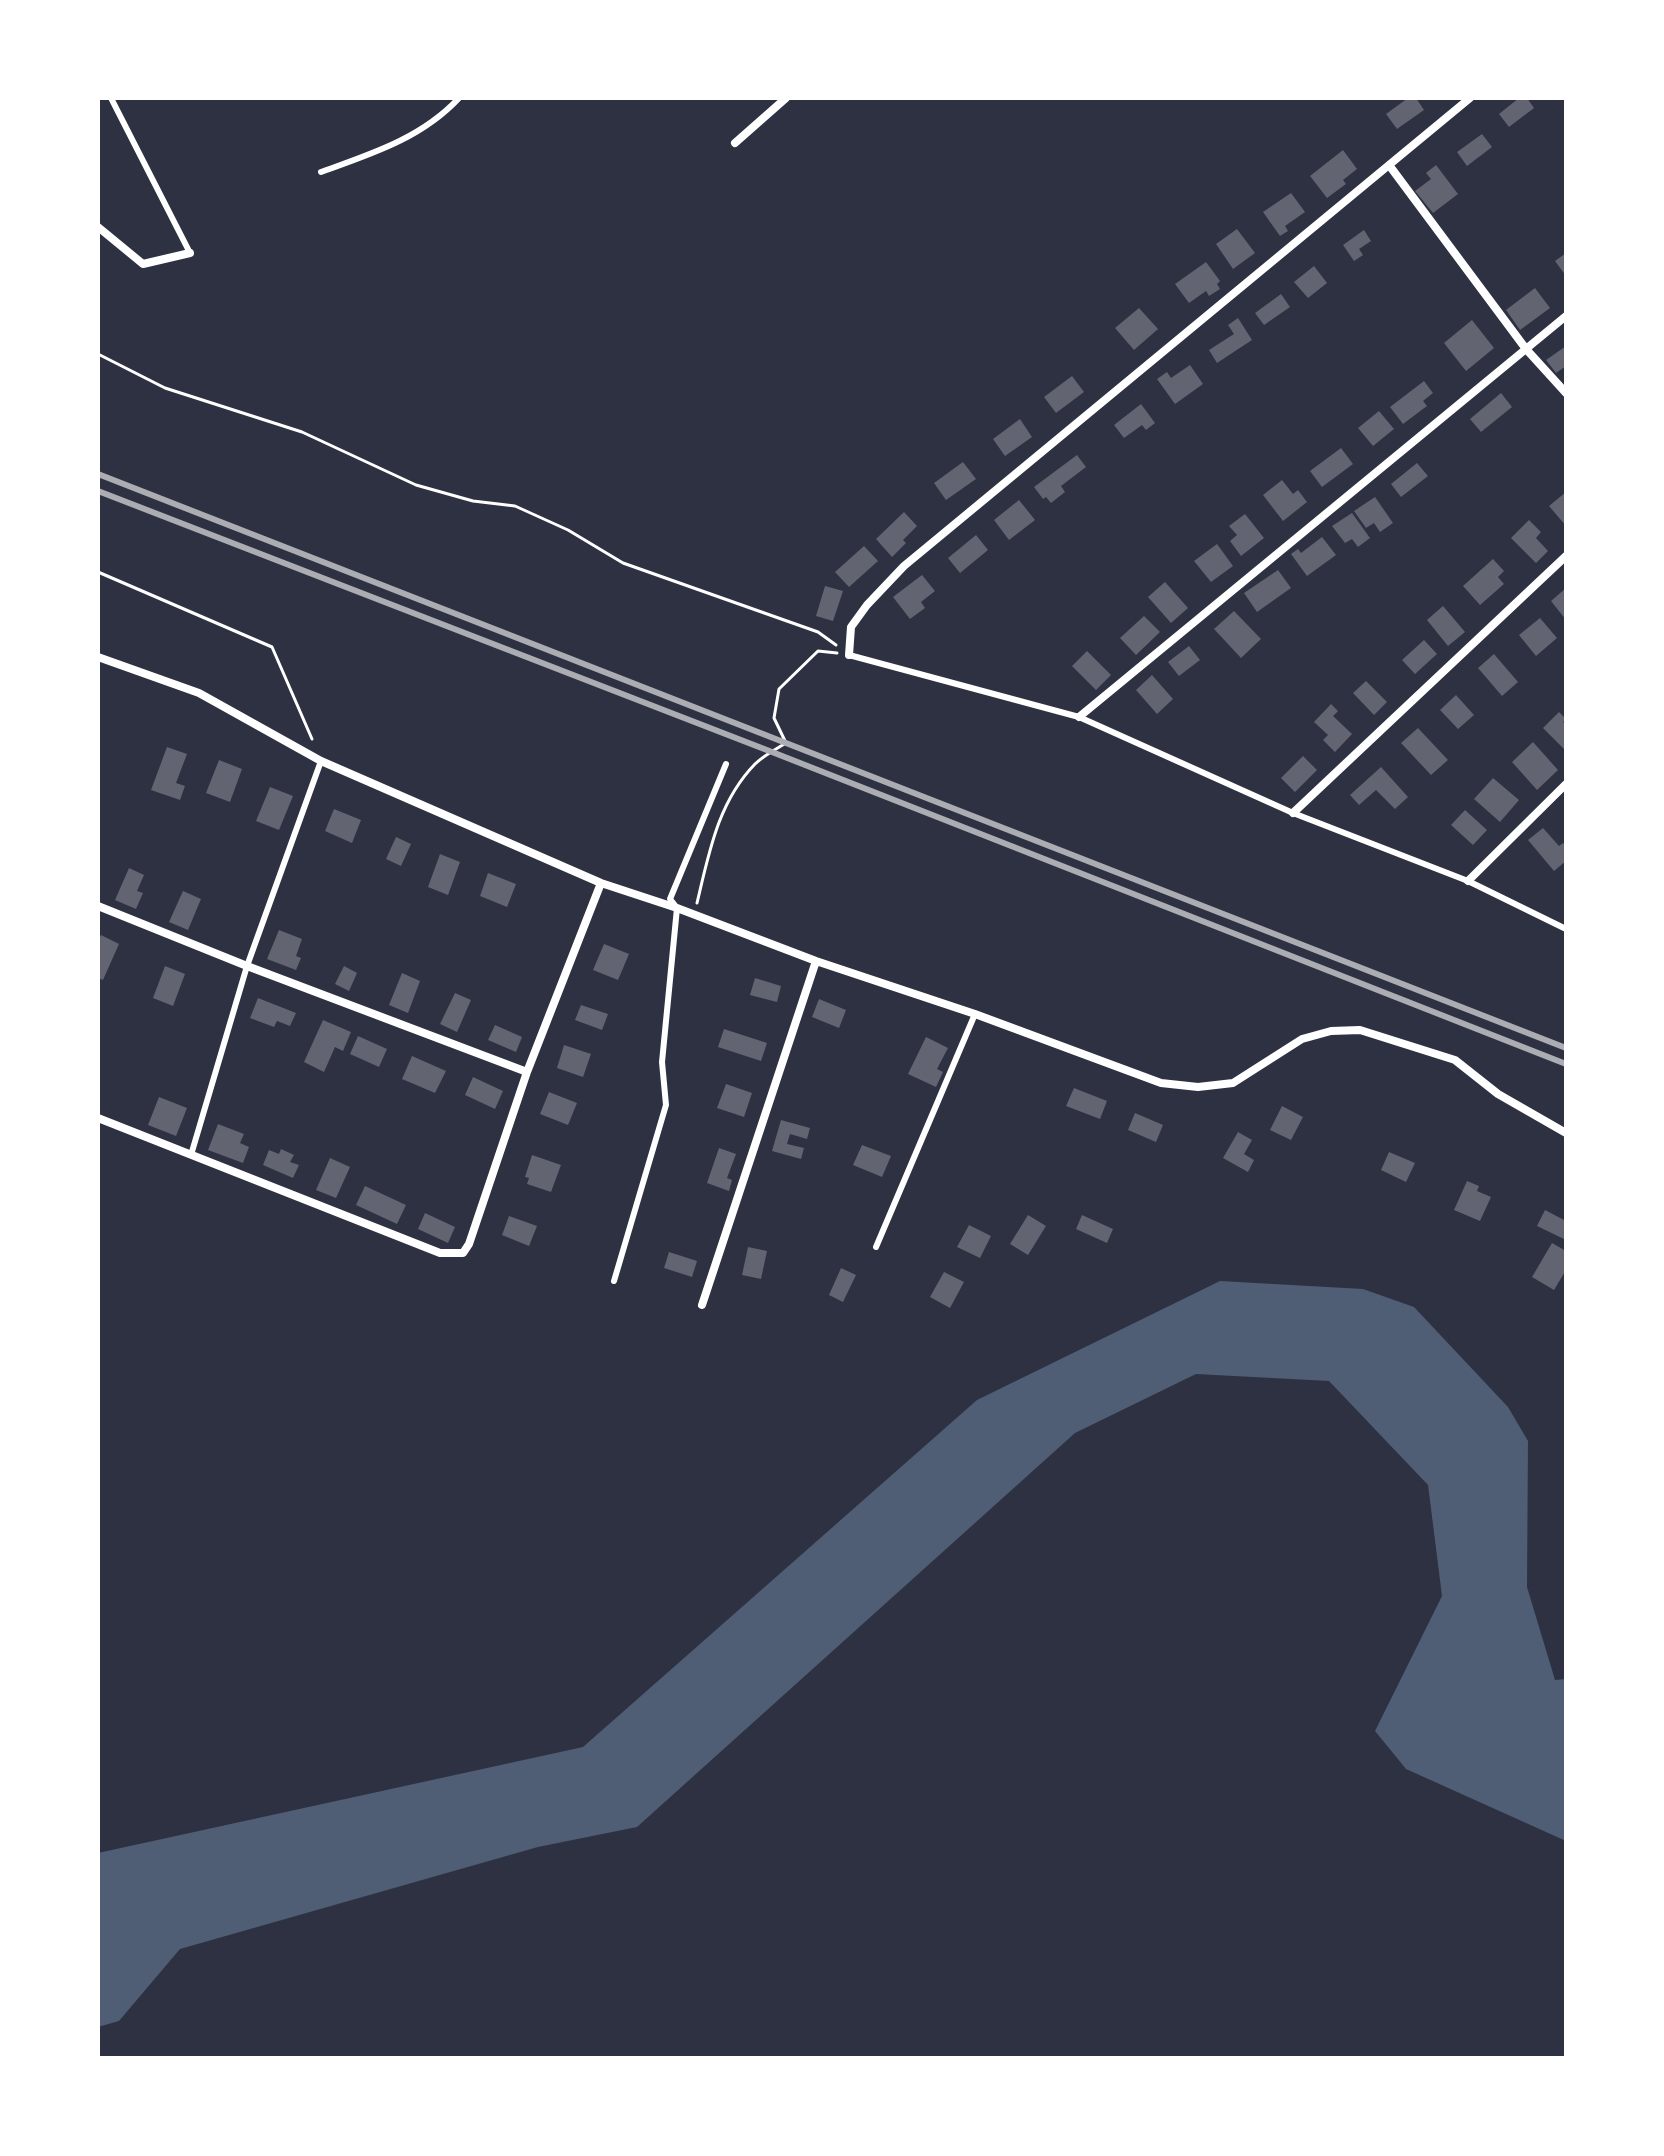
<!DOCTYPE html>
<style>
body{margin:0}
#map{position:relative;width:1664px;height:2156px;overflow:hidden;background:#2d3142;font-family:"Fira Sans Condensed",sans-serif}
canvas{display:block}
.frame{position:absolute;inset:0;border:100px solid #fff;pointer-events:none}
</style>
<div id="map">
<canvas width="1664" height="2156"></canvas>
<div class="frame"></div>
</div>
<script>
const c = document.querySelector('canvas').getContext('2d');
c.lineJoin = 'round';
function paint(path, color) {
  c.fillStyle = color;
  c.fill(path, 'evenodd');
}
function trace(path, color, width, dash) {
  c.strokeStyle = color;
  c.lineWidth = width;
  c.lineCap = dash ? 'butt' : 'round';
  c.setLineDash(dash || []);
  c.stroke(path);
}
const water = new Path2D(`
 M 1220,1281 L 1363,1289 L 1414,1307 L 1508,1407 L 1528,1441 L 1527,1587 L 1555,1680 L 1566,1679 L 1566,1841 L 1406,1769 L 1375,1731 L 1442,1596 L 1428,1485 L 1329,1381 L 1196,1374 L 1075,1433 L 637,1827 L 538,1847 L 180,1949 L 119,2021 L 98,2027 L 98,1853 L 583,1747 L 977,1400 Z`);
const building = new Path2D(`
 M 1408,98 L 1416,98 L 1424,110 L 1397,129 L 1386,114 Z
 M 1519,98 L 1527,98 L 1534,108 L 1509,127 L 1499,114 Z
 M 1482,134 L 1492,147 L 1467,166 L 1457,152 Z
 M 1343,150 L 1357,169 L 1343,180 L 1346,184 L 1327,198 L 1310,176 Z
 M 1436,165 L 1458,194 L 1433,213 L 1415,191 L 1431,179 L 1426,173 Z
 M 1291,193 L 1305,212 L 1285,226 L 1288,231 L 1280,236 L 1263,212 Z
 M 1237,229 L 1255,253 L 1233,269 L 1216,244 Z
 M 1364,230 L 1371,241 L 1359,249 L 1363,255 L 1354,261 L 1343,245 Z
 M 1566,253 L 1566,276 L 1555,261 Z
 M 1206,262 L 1220,281 L 1217,284 L 1220,289 L 1209,296 L 1206,291 L 1189,303 L 1175,284 Z
 M 1314,266 L 1327,283 L 1308,298 L 1294,282 Z
 M 1535,288 L 1550,308 L 1520,330 L 1506,310 Z
 M 1281,294 L 1290,307 L 1264,325 L 1255,313 Z
 M 1139,308 L 1158,329 L 1134,350 L 1115,328 Z
 M 1238,318 L 1252,340 L 1217,363 L 1209,350 L 1234,334 L 1228,325 Z
 M 1472,320 L 1494,348 L 1466,371 L 1444,343 Z
 M 1566,346 L 1566,366 L 1556,373 L 1546,360 Z
 M 1190,365 L 1203,384 L 1175,404 L 1157,379 L 1167,372 L 1171,378 Z
 M 1072,376 L 1084,392 L 1056,413 L 1044,397 Z
 M 1424,381 L 1433,393 L 1423,401 L 1427,406 L 1403,424 L 1390,407 Z
 M 1501,393 L 1512,407 L 1481,432 L 1470,419 Z
 M 1141,404 L 1155,423 L 1146,430 L 1142,425 L 1124,438 L 1114,425 Z
 M 1379,411 L 1394,429 L 1373,446 L 1358,428 Z
 M 1020,419 L 1032,437 L 1005,456 L 993,439 Z
 M 1341,448 L 1353,464 L 1322,487 L 1310,471 Z
 M 1077,455 L 1086,467 L 1061,486 L 1065,492 L 1051,503 L 1046,497 L 1043,499 L 1034,487 Z
 M 963,462 L 976,479 L 946,500 L 934,483 Z
 M 1417,463 L 1428,476 L 1401,497 L 1391,484 Z
 M 1282,480 L 1293,494 L 1298,490 L 1307,502 L 1283,521 L 1263,495 Z
 M 1566,492 L 1566,526 L 1549,506 Z
 M 1375,497 L 1393,523 L 1380,532 L 1374,523 L 1366,528 L 1354,511 Z
 M 1019,500 L 1035,520 L 1009,540 L 994,520 Z
 M 904,512 L 917,526 L 903,540 L 906,543 L 892,557 L 876,539 Z
 M 1352,513 L 1370,538 L 1358,547 L 1352,539 L 1345,543 L 1332,526 Z
 M 1245,514 L 1264,538 L 1241,556 L 1230,541 L 1237,535 L 1229,526 Z
 M 1529,520 L 1541,532 L 1536,538 L 1548,551 L 1536,563 L 1511,538 Z
 M 976,535 L 988,550 L 960,573 L 948,558 Z
 M 1322,537 L 1336,555 L 1307,576 L 1291,554 L 1298,549 L 1301,553 Z
 M 1217,544 L 1233,566 L 1211,582 L 1194,561 Z
 M 864,546 L 878,561 L 849,587 L 835,572 Z
 M 1493,559 L 1504,571 L 1498,577 L 1504,584 L 1480,605 L 1463,586 Z
 M 1278,570 L 1291,588 L 1257,612 L 1244,593 Z
 M 922,575 L 935,591 L 921,602 L 925,608 L 910,619 L 893,597 Z
 M 1165,582 L 1188,608 L 1171,623 L 1148,597 Z
 M 825,586 L 843,591 L 833,621 L 816,616 Z
 M 1566,588 L 1566,620 L 1551,601 Z
 M 1443,606 L 1465,632 L 1448,646 L 1427,620 Z
 M 1234,611 L 1261,639 L 1241,658 L 1214,629 Z
 M 1144,616 L 1160,632 L 1136,655 L 1120,638 Z
 M 1540,618 L 1557,638 L 1536,656 L 1519,635 Z
 M 1424,640 L 1437,654 L 1415,674 L 1402,660 Z
 M 1189,646 L 1200,660 L 1179,676 L 1168,662 Z
 M 1087,651 L 1111,675 L 1096,690 L 1072,666 Z
 M 1494,654 L 1518,682 L 1502,696 L 1478,668 Z
 M 1152,675 L 1173,699 L 1157,714 L 1136,690 Z
 M 1366,681 L 1387,702 L 1374,715 L 1353,693 Z
 M 1456,695 L 1474,715 L 1458,729 L 1440,710 Z
 M 1331,704 L 1338,711 L 1333,716 L 1352,734 L 1335,752 L 1323,740 L 1328,735 L 1314,722 Z
 M 1559,712 L 1566,719 L 1563,722 L 1566,725 L 1566,751 L 1543,728 Z
 M 1418,728 L 1448,760 L 1431,775 L 1401,743 Z
 M 1533,742 L 1558,770 L 1537,790 L 1512,762 Z
 M 167,747 L 187,754 L 176,783 L 185,786 L 180,800 L 151,790 Z
 M 1303,756 L 1317,770 L 1295,792 L 1281,778 Z
 M 219,760 L 242,769 L 230,802 L 206,793 Z
 M 1381,767 L 1408,797 L 1395,809 L 1376,790 L 1359,805 L 1350,795 Z
 M 1493,778 L 1519,800 L 1500,822 L 1474,799 Z
 M 270,787 L 293,796 L 279,830 L 256,821 Z
 M 334,809 L 361,820 L 352,843 L 325,831 Z
 M 1465,810 L 1487,830 L 1473,845 L 1451,825 Z
 M 1543,828 L 1559,846 L 1563,843 L 1566,846 L 1566,861 L 1554,871 L 1528,840 Z
 M 396,837 L 411,844 L 401,866 L 386,859 Z
 M 440,854 L 460,862 L 448,895 L 428,887 Z
 M 129,868 L 144,875 L 137,891 L 143,893 L 136,909 L 115,900 Z
 M 488,873 L 516,884 L 507,907 L 480,896 Z
 M 183,891 L 201,899 L 188,930 L 169,922 Z
 M 279,930 L 302,939 L 296,956 L 301,958 L 296,970 L 267,959 Z
 M 101,935 L 119,944 L 103,980 L 98,978 L 98,941 Z
 M 604,944 L 629,954 L 618,980 L 593,970 Z
 M 165,966 L 185,974 L 173,1006 L 153,998 Z
 M 344,966 L 357,973 L 349,991 L 335,984 Z
 M 402,973 L 420,981 L 408,1013 L 389,1005 Z
 M 755,978 L 781,986 L 777,1002 L 750,995 Z
 M 455,993 L 471,1000 L 457,1032 L 440,1024 Z
 M 258,998 L 296,1013 L 290,1026 L 277,1021 L 274,1027 L 250,1018 Z
 M 819,999 L 846,1010 L 839,1028 L 812,1017 Z
 M 581,1005 L 608,1014 L 602,1030 L 575,1020 Z
 M 323,1020 L 351,1032 L 343,1051 L 335,1047 L 324,1072 L 304,1062 Z
 M 495,1025 L 522,1037 L 516,1052 L 488,1040 Z
 M 724,1029 L 767,1043 L 761,1061 L 718,1047 Z
 M 358,1036 L 387,1049 L 379,1067 L 350,1054 Z
 M 926,1037 L 948,1048 L 937,1069 L 943,1072 L 936,1087 L 908,1074 Z
 M 564,1045 L 591,1054 L 583,1077 L 557,1068 Z
 M 412,1056 L 446,1071 L 435,1093 L 402,1079 Z
 M 473,1077 L 503,1091 L 495,1109 L 465,1095 Z
 M 726,1084 L 752,1093 L 744,1117 L 717,1108 Z
 M 1074,1088 L 1107,1101 L 1100,1119 L 1066,1106 Z
 M 549,1092 L 577,1103 L 568,1125 L 540,1114 Z
 M 159,1097 L 187,1108 L 176,1136 L 148,1125 Z
 M 1282,1106 L 1303,1117 L 1291,1140 L 1270,1130 Z
 M 1135,1113 L 1163,1125 L 1156,1142 L 1128,1130 Z
 M 781,1120 L 810,1128 L 807,1139 L 790,1134 L 787,1144 L 804,1148 L 801,1159 L 772,1151 Z
 M 218,1124 L 244,1134 L 240,1143 L 249,1147 L 243,1163 L 208,1150 Z
 M 1238,1132 L 1252,1140 L 1244,1154 L 1254,1160 L 1248,1172 L 1223,1158 Z
 M 862,1145 L 891,1156 L 882,1177 L 853,1165 Z
 M 719,1148 L 736,1154 L 727,1178 L 732,1180 L 729,1191 L 707,1183 Z
 M 281,1149 L 294,1155 L 290,1162 L 299,1165 L 293,1178 L 263,1165 L 269,1150 L 279,1154 Z
 M 1389,1152 L 1415,1163 L 1406,1182 L 1381,1170 Z
 M 532,1155 L 561,1165 L 551,1192 L 527,1184 L 529,1178 L 525,1177 Z
 M 330,1158 L 350,1167 L 336,1198 L 316,1190 Z
 M 1467,1181 L 1479,1186 L 1477,1191 L 1491,1197 L 1480,1221 L 1454,1210 Z
 M 365,1186 L 406,1205 L 397,1224 L 356,1205 Z
 M 1545,1210 L 1566,1221 L 1566,1240 L 1537,1226 Z
 M 425,1213 L 455,1227 L 448,1243 L 418,1229 Z
 M 1028,1215 L 1046,1226 L 1028,1255 L 1010,1244 Z
 M 1082,1215 L 1113,1229 L 1107,1243 L 1076,1229 Z
 M 509,1216 L 537,1226 L 529,1246 L 502,1235 Z
 M 969,1225 L 991,1236 L 980,1258 L 957,1247 Z
 M 1552,1243 L 1566,1251 L 1566,1270 L 1554,1290 L 1532,1277 Z
 M 748,1247 L 767,1251 L 761,1279 L 742,1275 Z
 M 669,1252 L 697,1261 L 692,1277 L 664,1268 Z
 M 841,1268 L 856,1275 L 843,1302 L 829,1295 Z
 M 944,1272 L 964,1282 L 950,1308 L 930,1297 Z`);
const path = new Path2D(`
 M 98,354 L 165,388 L 302,432 L 416,485 L 473,501 L 515,506 L 568,530 L 623,563 L 818,632 L 836,645
 M 98,572 L 272,647 L 312,739
 M 697,903 C 709,853 718,802 755,764 C 763,756 776,749 786,743 L 774,718 L 779,689 L 818,651 L 837,653`);
const service = new Path2D(`
 M 111,98 L 190,253
 M 321,172 C 371,154 422,138 459,98
 M 849,655 L 1079,717 L 1293,813 L 1468,881 L 1566,929
 M 191,1155 L 247,966 L 321,761
 M 876,1247 L 975,1014
 M 614,1281 L 666,1105 L 662,1062 L 677,908 L 670,899 L 726,764`);
const minor = new Path2D(`
 M 735,143 L 786,98
 M 1389,165 L 1526,349 L 1566,393
 M 98,227 L 143,264 L 190,253
 M 849,655 L 851,627 L 867,605 L 904,566 L 1470,98
 M 98,657 L 199,693 L 321,761 L 601,883 L 677,908 L 816,961 L 975,1014 L 1161,1083 L 1198,1087 L 1233,1083 L 1302,1039 L 1331,1031 L 1360,1030 L 1455,1060 L 1498,1094 L 1566,1133
 M 1079,717 L 1566,316
 M 1293,813 L 1566,556
 M 1468,881 L 1566,784
 M 98,906 L 247,966 L 527,1072
 M 98,1118 L 440,1253 L 463,1253 L 469,1244 L 527,1072 L 601,883
 M 702,1305 L 816,961`);
const rail = new Path2D(`
 M 98,474 L 1566,1048
 M 98,491 L 772,752 L 1566,1064`);
paint(water, '#4f5d75');
paint(building, '#626471');
trace(path, '#fff', 3);
trace(service, '#fff', 6);
trace(minor, '#fff', 8);
trace(rail, '#abadb3', 6);
</script>
